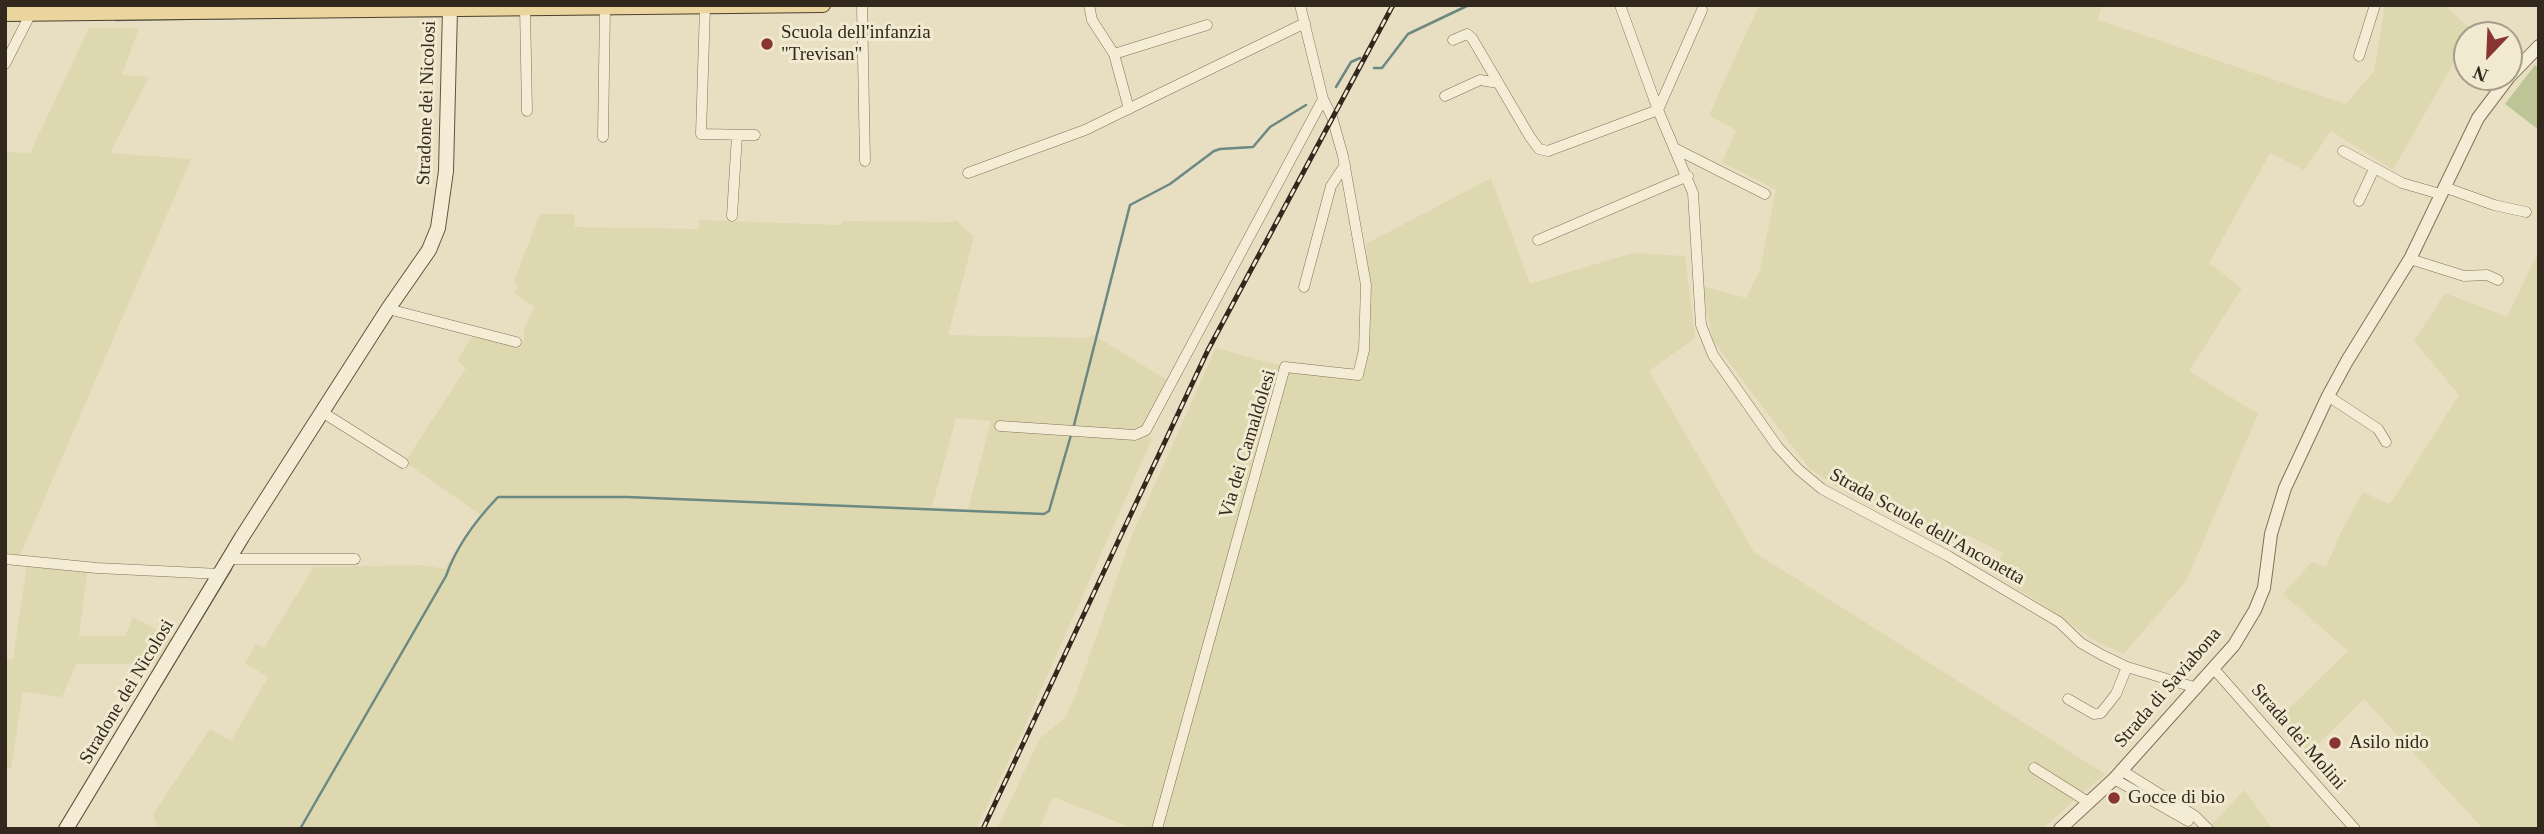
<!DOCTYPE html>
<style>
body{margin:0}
#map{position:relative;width:2544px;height:834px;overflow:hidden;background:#e8dfc2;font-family:"Times New Roman",serif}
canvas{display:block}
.frame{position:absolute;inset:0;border:7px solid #32281e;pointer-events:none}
.north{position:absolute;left:2453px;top:21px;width:70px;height:70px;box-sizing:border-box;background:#f1e9d0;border:2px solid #a59c89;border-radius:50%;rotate:203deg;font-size:19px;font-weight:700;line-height:28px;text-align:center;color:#32281e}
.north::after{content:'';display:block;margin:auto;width:24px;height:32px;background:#893531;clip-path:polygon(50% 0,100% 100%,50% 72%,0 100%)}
</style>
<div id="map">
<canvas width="2544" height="834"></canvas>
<div class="frame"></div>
<div class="north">N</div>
</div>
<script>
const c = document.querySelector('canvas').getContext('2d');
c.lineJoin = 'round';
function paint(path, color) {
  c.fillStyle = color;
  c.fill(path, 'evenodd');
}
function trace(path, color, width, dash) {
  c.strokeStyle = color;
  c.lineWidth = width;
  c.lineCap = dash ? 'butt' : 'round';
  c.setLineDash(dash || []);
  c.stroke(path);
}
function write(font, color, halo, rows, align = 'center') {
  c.font = font + ' "Times New Roman",serif';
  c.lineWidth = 6;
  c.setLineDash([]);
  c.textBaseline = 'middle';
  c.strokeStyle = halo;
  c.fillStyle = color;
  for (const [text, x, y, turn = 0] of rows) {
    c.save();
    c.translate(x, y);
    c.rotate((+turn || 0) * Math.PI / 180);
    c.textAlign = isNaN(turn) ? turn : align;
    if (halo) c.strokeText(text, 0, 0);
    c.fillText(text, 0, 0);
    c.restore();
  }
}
const farmland = new Path2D(`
 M 1759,5 L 2102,5 L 2098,20 L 2346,104 L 2374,71 L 2385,5 L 2444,5 L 2472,30 L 2467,35 L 2467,39 L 2393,170 L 2331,131 L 2304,170 L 2270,153 L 2209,263 L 2242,288 L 2189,371 L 2258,414 L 2186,581 L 2124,654 L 2095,641 L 2039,602 L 1993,573 L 2003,553 L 1967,535 L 1951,546 L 1843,491 L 1809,468 L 1713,341 L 1702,286 L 1746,298 L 1760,270 L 1776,190 L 1722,162 L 1736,130 L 1709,115 Z
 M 89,28 L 139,28 L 122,75 L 149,77 L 110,153 L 191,159 L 20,555 L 88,565 L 79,636 L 125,636 L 133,617 L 173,639 L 156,664 L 76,664 L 62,697 L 23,692 L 11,768 L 5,768 L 5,659 L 13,659 L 27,564 L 5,563 L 5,152 L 30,153 Z
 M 1491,178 L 1530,284 L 1632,253 L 1685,256 L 1695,338 L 1649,371 L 1754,552 L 2105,774 L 2042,829 L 1135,829 L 1053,797 L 1039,829 L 997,829 L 1040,738 L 1065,718 L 1075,697 L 1132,535 L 1216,348 L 1285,367 L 1360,379 L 1371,323 L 1366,244 Z
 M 540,214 L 574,214 L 575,227 L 699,229 L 699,220 L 841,225 L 842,221 L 952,222 L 956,220 L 974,237 L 948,335 L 1089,338 L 1092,334 L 1167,380 L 1144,427 L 1152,439 L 1021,735 L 976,829 L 158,829 L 153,814 L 210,729 L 231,741 L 268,677 L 245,663 L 256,644 L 264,648 L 314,567 L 423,565 L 444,569 L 482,516 L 405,462 L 466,368 L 457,360 L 474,334 L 523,343 L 524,342 L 524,328 L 535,307 L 514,293 L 518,286 L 513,283 ZM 956,418 L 991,421 L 968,509 L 932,507 Z
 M 2539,250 L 2539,829 L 2483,829 L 2364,699 L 2306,756 L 2275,722 L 2348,651 L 2283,594 L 2312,562 L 2326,567 L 2342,530 L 2363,492 L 2390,504 L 2459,395 L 2414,341 L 2445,293 L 2507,317 Z
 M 2244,790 L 2273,829 L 2208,829 Z`);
const green = new Path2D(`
 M 2535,65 L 2539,68 L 2539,130 L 2505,104 Z`);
const stream = new Path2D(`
 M 417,16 L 445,16
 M 116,20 L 235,18
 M 1374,68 L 1382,68 L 1408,34 L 1469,5
 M 1336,87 L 1351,62 L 1360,58
 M 1073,429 L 1130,205 L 1170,184 L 1214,151 L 1220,149 L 1253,147 L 1270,127 L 1306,105
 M 126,742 L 231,569
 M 300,829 L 446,576 C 456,547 477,519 498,497 L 627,497 L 1044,514 L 1049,511 L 1071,435`);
const minor = new Path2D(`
 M 862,5 L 865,161
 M 1089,5 L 1092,20 L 1114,54 L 1207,25
 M 1620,5 L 1658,110 L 1693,193 L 1701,325 L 1713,355 L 1777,446 L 1798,469 L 1822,489 L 1948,556 L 2059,622 L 2081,643 L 2102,655 L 2127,667 L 2197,688
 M 705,7 L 701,134 L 755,135
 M 525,8 L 527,111
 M 1453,40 L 1467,34 L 1472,38 L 1530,137 L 1539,149 L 1548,151 L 1658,110 L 1702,10
 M 1114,54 L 1129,109
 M 2359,56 L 2375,5
 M 5,64 L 31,13 L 31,5
 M 1445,96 L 1480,80 L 1498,83
 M 603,137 L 605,7
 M 1676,149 L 1765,194
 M 2343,151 L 2402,183 L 2440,194
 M 968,173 L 1085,130 L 1305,23
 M 2444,187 L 2494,205 L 2526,212
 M 2359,201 L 2374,169
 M 732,216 L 737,135
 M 1538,240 L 1688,176
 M 2410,259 L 2464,276 L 2487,275 L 2498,280
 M 1304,287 L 1331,186 L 1345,165
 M 388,309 L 516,342
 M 2328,396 L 2378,429 L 2386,442
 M 322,412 L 403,463
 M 1000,426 L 1135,435 L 1146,430 L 1323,99
 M 5,559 L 97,568 L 220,574
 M 229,559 L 355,559
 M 2214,669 L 2355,829
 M 2068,699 L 2094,714 L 2101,713 L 2116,694 L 2127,667
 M 2034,768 L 2088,802
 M 2121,770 L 2195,816 L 2208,829
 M 2114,779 L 2188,821
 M 1157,829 L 1285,367 L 1358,375 L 1364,350 L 1366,285 L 1343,156 L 1332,117 L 1323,99 L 1300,5`);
const tertiary = new Path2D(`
 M 2509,77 L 2539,46
 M 2060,829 L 2114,779 L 2234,645 L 2255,610 L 2264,588 L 2271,534 L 2285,488 L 2328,396 L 2347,361 L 2410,259 L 2478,118 L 2509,77`);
const secondary = new Path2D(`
 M 66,829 L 242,537 L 388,309 L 429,250 L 438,228 L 446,171 L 450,9`);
const primary = new Path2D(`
 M 5,14 L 823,5`);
const rail = new Path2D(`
 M 983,829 L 1208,350 L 1393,5`);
const markers = [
 [767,44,7,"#893531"],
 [2335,743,7,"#893531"],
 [2114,798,7,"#893531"]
];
const poiNames = [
 ["Scuola dell'infanzia",781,33],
 ["\"Trevisan\"",781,55],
 ["Asilo nido",2349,743],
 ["Gocce di bio",2128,798]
];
const streetNames = [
 ["Stradone dei Nicolosi",427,103,-88],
 ["Via dei Camaldolesi",1248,444,-73],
 ["Strada Scuole dell'Anconetta",1927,527,29],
 ["Strada di Saviabona",2168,688,-49],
 ["Stradone dei Nicolosi",127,692,-59],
 ["Strada dei Molini",2298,737,49]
];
paint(farmland, '#ddd8b0');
paint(green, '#bdc597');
trace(stream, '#6c8883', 2.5);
trace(minor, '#80715b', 11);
trace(tertiary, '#80715b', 14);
trace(secondary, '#62523e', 16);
trace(primary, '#4e3f2f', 16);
trace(minor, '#f4ecd4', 10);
trace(tertiary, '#f4ecd4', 12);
trace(secondary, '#f4ecd4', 14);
trace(primary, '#e9d59d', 14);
trace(rail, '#32281e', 5);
trace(rail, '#f1e9d0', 2.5, [8]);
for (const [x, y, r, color] of markers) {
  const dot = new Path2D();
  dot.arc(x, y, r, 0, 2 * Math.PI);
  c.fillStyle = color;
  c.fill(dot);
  trace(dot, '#f1e9d0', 2.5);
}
write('19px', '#32281e', '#f1e9d0', poiNames, 'left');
write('19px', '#32281e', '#f1e9d0', streetNames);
</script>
